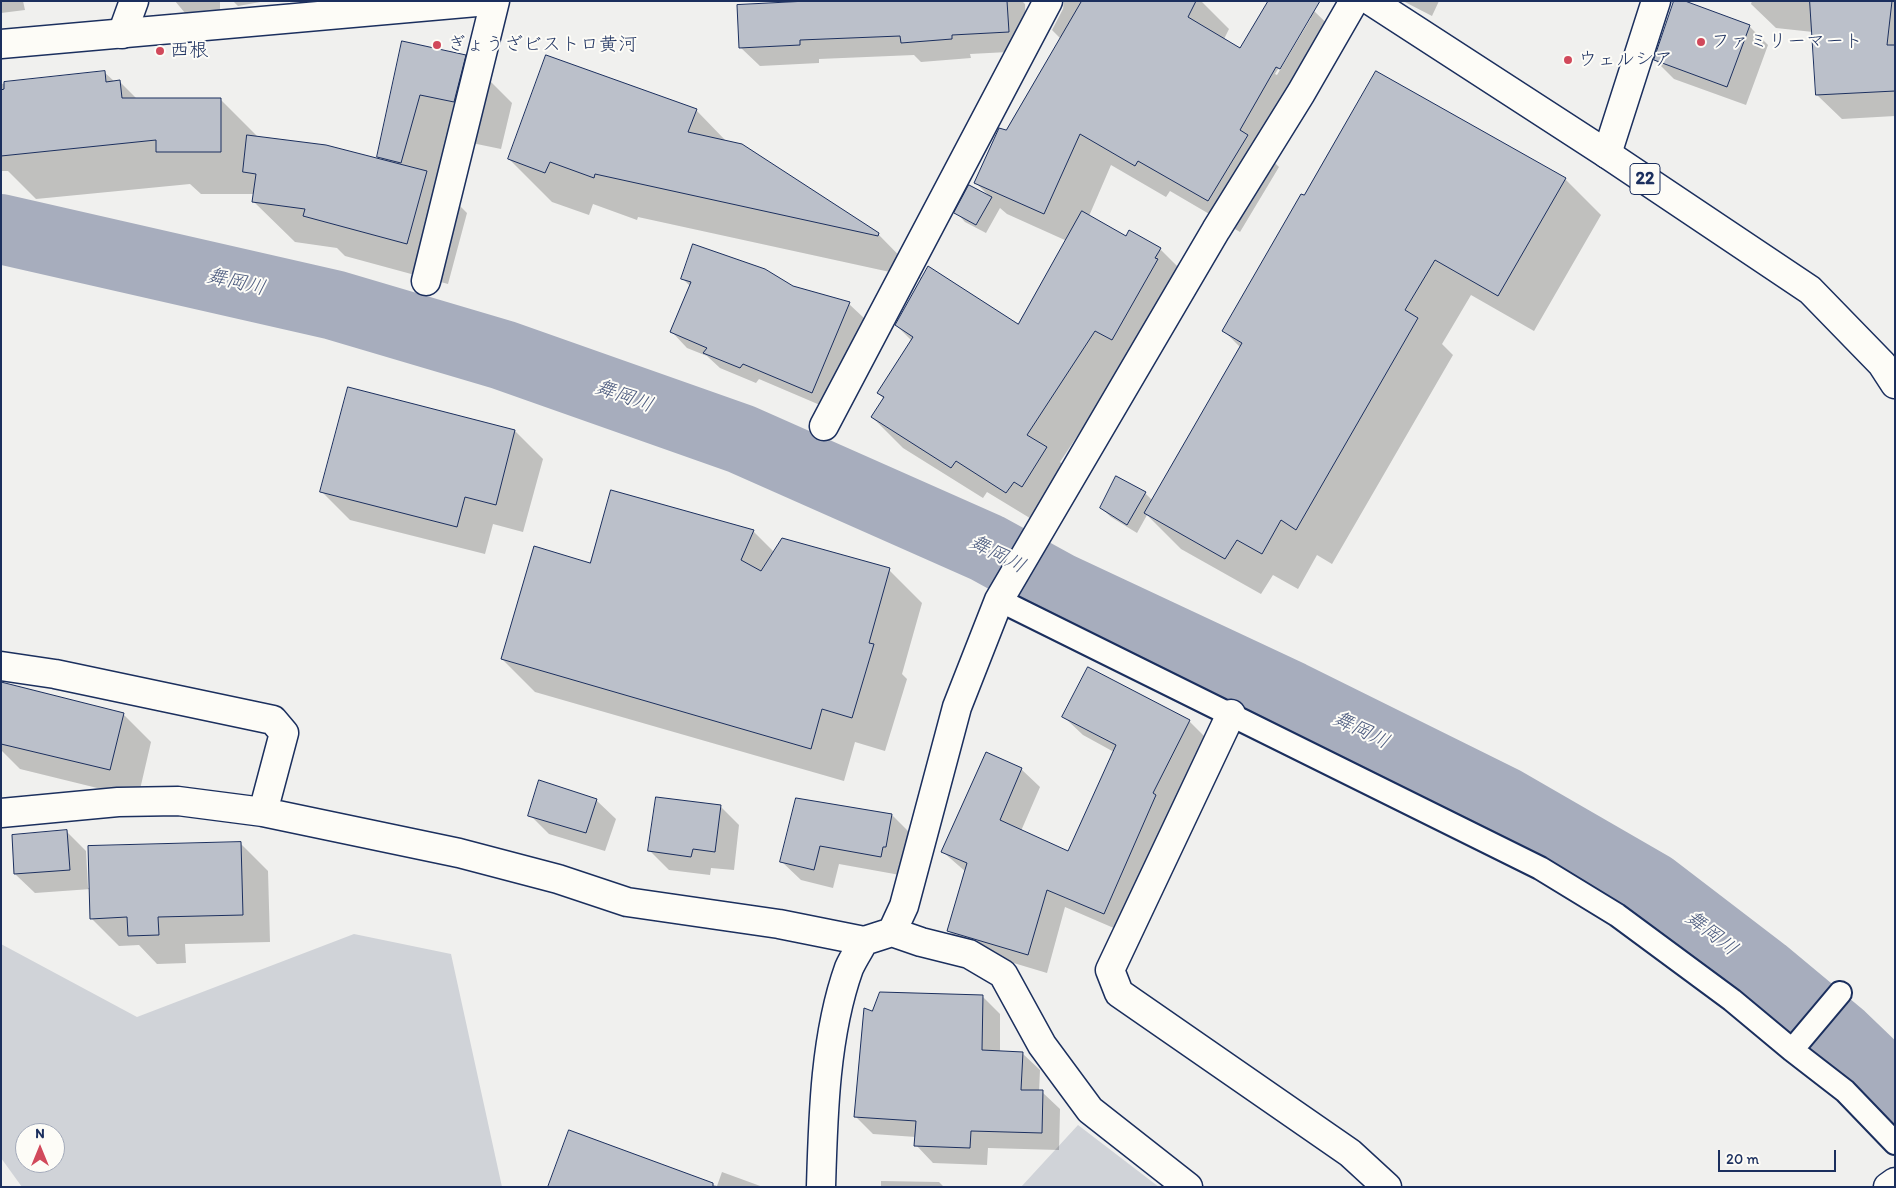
<!DOCTYPE html>
<meta charset="utf-8">
<style>
body{margin:0}
#map{position:relative;width:1896px;height:1188px;overflow:hidden;background:#f0f0ee;font-family:Itim,sans-serif}
canvas{display:block}
.frame{position:absolute;inset:0;border:2px solid #1b2f5e;pointer-events:none}
.north{position:absolute;left:15px;top:1123px;width:50px;height:50px;box-sizing:border-box;background:#fdfcf7;border:1px solid #a3aaba;border-radius:50%;rotate:0deg;font-size:14px;font-weight:700;line-height:20px;text-align:center;color:#1b2f5e}
.north::after{content:'';display:block;margin:auto;width:18px;height:22px;background:#d1495b;clip-path:polygon(50% 0,100% 100%,50% 72%,0 100%)}
.scale{position:absolute;left:1718px;top:1150px;width:118px;height:22px;box-sizing:border-box;border:2px solid #1b2f5e;border-top:0;padding-left:6px;font-size:15px;line-height:18px;white-space:nowrap;color:#1b2f5e;-webkit-text-stroke:4px #fdfcf7;paint-order:stroke}
</style>
<div id="map">
<canvas width="1896" height="1188"></canvas>
<div class="frame"></div>
<div class="north">N</div>
<div class="scale">20 m</div>
</div>
<script>
const c = document.querySelector('canvas').getContext('2d');
c.lineJoin = 'round';
function paint(path, color) {
  c.fillStyle = color;
  c.fill(path, 'evenodd');
}
function trace(path, color, width, dash) {
  c.strokeStyle = color;
  c.lineWidth = width;
  c.lineCap = dash ? 'butt' : 'round';
  c.setLineDash(dash || []);
  c.stroke(path);
}
function write(font, color, halo, rows, align = 'center') {
  c.font = font + ' Itim,"Klee One",sans-serif';
  c.lineWidth = 4;
  c.setLineDash([]);
  c.textBaseline = 'middle';
  c.strokeStyle = halo;
  c.fillStyle = color;
  for (const [text, x, y, turn = 0] of rows) {
    c.save();
    c.translate(x, y);
    c.rotate((+turn || 0) * Math.PI / 180);
    c.textAlign = isNaN(turn) ? turn : align;
    if (halo) c.strokeText(text, 0, 0);
    c.fillText(text, 0, 0);
    c.restore();
  }
}
const green = new Path2D(`
 M 354,934 L 451,954 L 502,1187 L 22,1187 L 1,1158 L 1,944 L 137,1017 ZM 25,1133 L 55,1133 L 55,1163 L 25,1163 Z
 M 1078,1125 L 1159,1187 L 1021,1187 Z`);
const shadow = new Path2D(`
 M 1,1 L 23,1 L 25,10 L 1,13 Z
 M 175,1 L 220,1 L 220,10 L 185,13 Z
 M 233,1 L 266,1 L 238,6 Z
 M 811,1 L 1022,1 L 1025,4 L 1027,51 L 970,54 L 971,58 L 921,62 L 914,55 L 819,59 L 819,63 L 760,66 L 740,47 Z
 M 1064,1 L 1201,1 L 1229,29 L 1221,45 L 1235,59 L 1298,1 L 1314,11 L 1346,42 L 1272,160 L 1279,167 L 1240,232 L 1170,191 L 1166,197 L 1111,165 L 1089,216 L 1126,238 L 1130,232 L 1160,249 L 1191,280 L 1127,361 L 1060,462 L 1077,479 L 1038,523 L 987,492 L 983,498 L 903,448 L 872,417 L 884,399 L 878,393 L 912,341 L 896,325 L 922,279 L 638,217 L 637,220 L 593,204 L 589,215 L 552,202 L 509,159 L 696,110 L 727,142 L 878,234 L 922,279 L 1018,326 L 1067,241 L 1007,214 L 1000,208 L 986,233 L 965,222 L 956,212 L 989,196 L 976,183 L 1061,39 L 1052,30 L 1063,9 ZM 1309,18 L 1311,18 L 1277,75 L 1275,74 Z
 M 1403,1 L 1439,1 L 1432,16 Z
 M 1752,1 L 1895,1 L 1895,116 L 1842,119 L 1817,95 L 1813,32 L 1776,28 L 1751,4 Z
 M 1749,26 L 1768,45 L 1746,105 L 1674,79 L 1655,60 Z
 M 403,42 L 465,56 L 512,103 L 501,149 L 467,142 L 452,198 L 467,213 L 448,284 L 345,256 L 337,248 L 295,242 L 254,202 L 255,194 L 201,194 L 190,184 L 36,199 L 8,171 L 1,171 L 1,84 L 104,72 L 115,82 L 120,82 L 138,100 L 221,100 L 259,138 L 383,161 L 379,156 Z
 M 1565,179 L 1601,215 L 1534,331 L 1471,295 L 1442,344 L 1453,355 L 1332,564 L 1317,555 L 1298,589 L 1273,575 L 1261,594 L 1181,549 L 1147,515 L 1137,533 L 1111,517 L 1101,508 L 1145,493 L 1153,501 L 1241,348 L 1224,331 Z
 M 682,278 L 793,287 L 849,304 L 865,319 L 827,408 L 759,379 L 756,383 L 720,368 L 707,356 L 687,348 L 672,332 L 690,286 Z
 M 515,431 L 543,459 L 523,532 L 493,524 L 485,554 L 350,520 L 322,492 Z
 M 612,492 L 753,531 L 774,552 L 889,570 L 922,603 L 902,674 L 907,679 L 885,751 L 855,742 L 844,781 L 535,692 L 502,659 L 591,564 Z
 M 1,702 L 123,714 L 151,742 L 138,798 L 20,769 L 1,750 Z
 M 1064,717 L 1189,721 L 1208,740 L 1123,932 L 1065,907 L 1047,973 L 967,949 L 949,931 L 966,872 L 943,852 L 1021,769 L 1040,787 L 1021,831 L 1069,853 L 1114,752 L 1083,735 Z
 M 596,800 L 616,819 L 605,851 L 549,834 L 530,815 Z
 M 720,806 L 739,825 L 734,870 L 711,868 L 710,875 L 669,870 L 650,851 Z
 M 892,815 L 911,834 L 900,875 L 839,864 L 833,888 L 801,880 L 781,861 Z
 M 67,832 L 86,851 L 88,888 L 240,843 L 268,871 L 270,942 L 185,944 L 186,963 L 157,964 L 139,945 L 119,946 L 91,918 L 91,889 L 35,893 L 15,874 L 13,836 Z
 M 982,996 L 1000,1014 L 1000,1052 L 1022,1053 L 1040,1070 L 1039,1092 L 1042,1092 L 1060,1109 L 1059,1150 L 988,1148 L 987,1165 L 933,1163 L 916,1145 L 916,1137 L 873,1134 L 855,1116 L 873,1012 Z
 M 570,1132 L 717,1186 L 722,1172 L 763,1187 L 549,1187 Z
 M 881,1181 L 939,1182 L 944,1187 L 881,1187 Z`);
const river = new Path2D(`
 M 1,229 L 334,305 L 503,355 L 741,439 L 987,548 L 1058,587 L 1291,696 L 1503,801 L 1652,887 L 1763,972 L 1841,1037 L 1895,1089`);
const building = new Path2D(`
 M 808,1 L 1007,1 L 1009,32 L 952,35 L 952,39 L 901,43 L 900,36 L 800,40 L 800,45 L 739,48 L 737,5 Z
 M 1082,1 L 1196,1 L 1188,17 L 1240,48 L 1268,1 L 1320,1 L 1280,69 L 1276,67 L 1240,130 L 1248,135 L 1208,201 L 1138,161 L 1135,166 L 1080,134 L 1044,214 L 974,183 L 999,128 L 1006,130 Z
 M 1674,1 L 1685,1 L 1750,25 L 1727,87 L 1654,60 Z
 M 1810,1 L 1892,1 L 1887,45 L 1895,45 L 1895,91 L 1816,95 Z
 M 402,41 L 466,55 L 454,102 L 420,95 L 401,163 L 377,157 Z
 M 546,55 L 697,109 L 688,132 L 742,144 L 879,233 L 878,236 L 595,174 L 594,178 L 550,162 L 545,173 L 508,159 Z
 M 105,71 L 106,82 L 120,80 L 122,98 L 221,98 L 221,152 L 156,152 L 156,140 L 1,156 L 1,90 L 4,89 L 4,82 Z
 M 1376,71 L 1566,178 L 1498,296 L 1435,260 L 1405,310 L 1418,318 L 1296,530 L 1281,520 L 1262,554 L 1237,540 L 1225,559 L 1144,513 L 1242,343 L 1222,331 L 1301,194 L 1304,195 Z
 M 247,135 L 326,145 L 427,171 L 407,244 L 303,216 L 305,209 L 252,202 L 256,174 L 243,172 Z
 M 969,185 L 992,197 L 976,225 L 954,213 Z
 M 1082,211 L 1126,236 L 1129,230 L 1161,248 L 1155,258 L 1158,259 L 1112,340 L 1095,331 L 1027,435 L 1047,447 L 1022,487 L 1014,482 L 1006,493 L 956,461 L 951,468 L 871,417 L 884,397 L 877,393 L 913,337 L 895,325 L 928,266 L 1018,324 Z
 M 693,244 L 765,269 L 793,286 L 850,302 L 812,393 L 743,364 L 740,368 L 703,353 L 707,348 L 670,332 L 691,282 L 681,279 Z
 M 348,387 L 515,430 L 496,505 L 465,497 L 457,527 L 320,492 Z
 M 1116,476 L 1146,492 L 1127,525 L 1100,508 Z
 M 611,490 L 754,530 L 741,560 L 761,571 L 782,538 L 890,568 L 869,643 L 874,644 L 852,718 L 822,709 L 811,749 L 501,659 L 534,546 L 590,563 Z
 M 1088,667 L 1190,720 L 1153,793 L 1156,795 L 1104,914 L 1047,890 L 1028,955 L 947,931 L 967,863 L 941,852 L 986,752 L 1022,768 L 1000,820 L 1068,851 L 1116,745 L 1062,717 Z
 M 1,682 L 124,713 L 110,770 L 1,744 Z
 M 539,780 L 597,799 L 586,833 L 528,816 Z
 M 656,797 L 721,805 L 715,852 L 693,849 L 691,857 L 648,851 Z
 M 796,798 L 892,814 L 886,847 L 883,847 L 881,857 L 820,846 L 814,870 L 780,862 Z
 M 67,830 L 70,870 L 14,874 L 12,835 Z
 M 241,842 L 243,915 L 158,917 L 159,935 L 128,936 L 127,917 L 90,919 L 88,846 Z
 M 880,992 L 983,995 L 982,1050 L 1023,1052 L 1021,1090 L 1043,1090 L 1042,1133 L 971,1131 L 970,1148 L 914,1146 L 916,1121 L 854,1117 L 864,1008 L 872,1011 Z
 M 569,1130 L 713,1183 L 713,1187 L 548,1187 Z`);
const service = new Path2D(`
 M 999,600 L 1540,868 L 1617,915 L 1732,1000 L 1792,1050
 M 1840,993 L 1792,1050 L 1845,1091 L 1895,1143`);
const minor = new Path2D(`
 M 122,34 L 134,1
 M 1607,154 L 1656,1
 M 426,281 L 495,1
 M 824,426 L 1048,1
 M 1,666 L 55,674 L 273,720 L 284,733 L 263,812
 M 1231,714 L 1110,970 L 1119,993 L 1350,1153 L 1387,1187
 M 1,813 L 118,802 L 178,801 L 263,812 L 459,853 L 558,879 L 627,902 L 779,924 L 864,941 L 892,932 L 921,942 L 969,954 L 1003,974 L 1042,1045 L 1090,1110 L 1188,1187
 M 892,932 L 904,906 L 957,707 L 999,600 L 1216,230 L 1301,93 L 1354,1
 M 821,1187 C 823,1116 825,1035 849,968 C 853,959 859,950 864,941
 M 1888,1187 L 1895,1182`);
const primary = new Path2D(`
 M 1371,1 L 1607,154 L 1810,290 L 1882,364 L 1895,384
 M 1,44 L 488,1`);
const markers = [
 [1701,42,5,"#d1495b"],
 [437,45,5,"#d1495b"],
 [160,51,5,"#d1495b"],
 [1568,60,5,"#d1495b"]
];
const shields = [
 [1645,179,30]
];
const shieldNames = [
 ["22",1645,179]
];
const poiNames = [
 ["ファミリーマート",1711,42],
 ["ぎょうざビストロ黄河",447,45],
 ["西根",170,51],
 ["ウェルシア",1578,60]
];
const waterNames = [
 ["舞岡川",236,283,13],
 ["舞岡川",624,397,20],
 ["舞岡川",997,555,27],
 ["舞岡川",1361,731,26],
 ["舞岡川",1711,934,38]
];
paint(green, '#d0d3d8');
paint(shadow, '#0003');
trace(river, '#a7adbd', 70);
paint(building, '#bbc0ca');
trace(building, '#1b2f5e', 1);
trace(service, '#1b2f5e', 26);
trace(minor, '#1b2f5e', 31);
trace(primary, '#1b2f5e', 31);
trace(service, '#fdfcf7', 22);
trace(minor, '#fdfcf7', 28);
trace(primary, '#fdfcf7', 28);
for (const [x, y, r, color] of markers) {
  const dot = new Path2D();
  dot.arc(x, y, r, 0, 2 * Math.PI);
  c.fillStyle = color;
  c.fill(dot);
  trace(dot, '#fdfcf7', 2);
}
for (const [x, y, w] of shields) {
  const box = new Path2D();
  box.roundRect(x - w / 2, y - 15.5, w, 31, 4);
  c.fillStyle = '#fdfcf7';
  c.fill(box);
  trace(box, '#1b2f5e', 1);
}
write('bold 18px', '#1b2f5e', null, shieldNames);
write('19px', '#1b2f5e', '#fdfcf7', poiNames, 'left');
write('italic 20px', '#4c5b7f', '#fdfcf7', waterNames);
</script>
